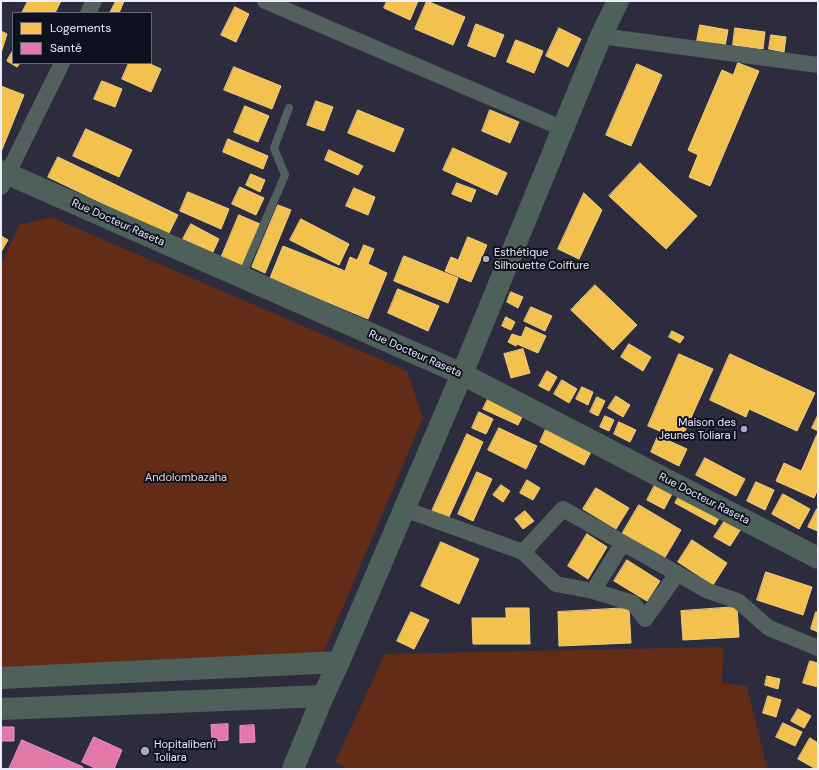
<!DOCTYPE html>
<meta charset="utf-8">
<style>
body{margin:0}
#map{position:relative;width:819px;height:770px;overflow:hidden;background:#2c2c3e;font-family:"DM Sans",sans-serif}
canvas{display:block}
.frame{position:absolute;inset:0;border:2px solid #edeefc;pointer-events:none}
.legend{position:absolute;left:12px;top:12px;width:140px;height:52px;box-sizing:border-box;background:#0f101e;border:1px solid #686977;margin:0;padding:5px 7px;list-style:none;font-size:12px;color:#edeefc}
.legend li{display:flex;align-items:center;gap:8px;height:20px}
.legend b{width:20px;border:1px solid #686977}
</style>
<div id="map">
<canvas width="819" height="770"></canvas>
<div class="frame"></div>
<ul class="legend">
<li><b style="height:11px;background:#f2c14e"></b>Logements</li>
<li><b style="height:11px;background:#e377a8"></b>Santé</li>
</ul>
</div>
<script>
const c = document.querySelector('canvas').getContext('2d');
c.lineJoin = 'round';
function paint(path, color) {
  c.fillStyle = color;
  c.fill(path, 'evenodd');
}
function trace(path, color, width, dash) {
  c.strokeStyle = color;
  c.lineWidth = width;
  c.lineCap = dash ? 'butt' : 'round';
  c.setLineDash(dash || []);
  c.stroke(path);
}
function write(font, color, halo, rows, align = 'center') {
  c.font = font + ' "DM Sans",sans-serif';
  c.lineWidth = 4;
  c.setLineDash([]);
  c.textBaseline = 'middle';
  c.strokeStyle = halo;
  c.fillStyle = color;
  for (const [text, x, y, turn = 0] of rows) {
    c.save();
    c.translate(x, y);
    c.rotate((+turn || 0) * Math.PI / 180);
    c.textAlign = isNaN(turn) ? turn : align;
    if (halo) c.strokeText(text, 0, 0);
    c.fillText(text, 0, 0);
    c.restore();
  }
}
const green = new Path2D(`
 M 51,217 L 407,371 L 423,418 L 321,659 L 1,671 L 1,264 L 19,225 Z
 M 723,647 L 722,683 L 747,686 L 767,769 L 349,769 L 335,762 L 385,654 Z`);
const homes = new Path2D(`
 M 28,1 L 61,1 L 55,13 L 22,13 Z
 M 116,1 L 124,1 L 119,13 L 110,13 Z
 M 387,1 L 418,1 L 410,20 L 384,8 Z
 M 427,1 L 465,17 L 453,45 L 415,29 Z
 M 235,7 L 249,14 L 236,42 L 221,35 Z
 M 476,24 L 504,35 L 495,57 L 468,46 Z
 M 700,25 L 728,30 L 725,46 L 697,41 Z
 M 559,28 L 581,39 L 568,67 L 546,56 Z
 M 735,28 L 765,32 L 763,49 L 733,45 Z
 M 1,31 L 7,34 L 1,53 Z
 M 771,35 L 786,37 L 784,52 L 769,49 Z
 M 516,40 L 543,51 L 534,73 L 507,62 Z
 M 12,52 L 13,63 L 20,63 L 17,67 L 7,61 Z
 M 129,63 L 148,63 L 161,69 L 151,92 L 122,79 Z
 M 738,63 L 759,71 L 710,186 L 689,177 L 698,155 L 688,150 L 722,70 L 733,75 Z
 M 637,64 L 662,75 L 631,146 L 606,135 Z
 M 234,67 L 281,86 L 272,109 L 224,90 Z
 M 102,81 L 122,89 L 115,107 L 94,99 Z
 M 1,86 L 24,95 L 1,152 Z
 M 316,101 L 333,107 L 324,131 L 307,125 Z
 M 245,106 L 269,116 L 258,142 L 234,132 Z
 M 358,110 L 404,129 L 394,152 L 348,133 Z
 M 490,110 L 519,122 L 510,143 L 482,131 Z
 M 86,129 L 132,150 L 119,177 L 73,156 Z
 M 228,139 L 268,156 L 263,169 L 223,152 Z
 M 453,148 L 507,173 L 497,195 L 443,170 Z
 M 329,150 L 363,166 L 358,175 L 325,160 Z
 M 58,157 L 178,215 L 168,235 L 48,177 Z
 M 640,163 L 697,216 L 666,249 L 609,196 Z
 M 251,174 L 265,180 L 260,192 L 246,185 Z
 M 457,183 L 476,190 L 471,202 L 452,194 Z
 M 240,187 L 264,198 L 256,215 L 232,204 Z
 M 354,188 L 375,197 L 368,215 L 346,206 Z
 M 188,192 L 229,209 L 221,229 L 180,211 Z
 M 584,193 L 602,210 L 579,259 L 558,249 Z
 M 278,205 L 291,210 L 265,273 L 252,267 Z
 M 239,215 L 260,224 L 242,267 L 221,258 Z
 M 301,219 L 349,244 L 339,265 L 290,240 Z
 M 191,224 L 219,239 L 212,254 L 183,239 Z
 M 1,236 L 8,240 L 1,252 Z
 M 468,237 L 487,245 L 471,282 L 445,271 L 451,257 L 458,260 Z
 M 364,245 L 374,249 L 368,264 L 387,273 L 368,319 L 270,278 L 283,246 L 345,271 L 350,257 L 357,260 Z
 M 404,256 L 458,278 L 448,303 L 394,281 Z
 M 595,285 L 637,325 L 613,350 L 571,310 Z
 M 398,289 L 439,306 L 428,331 L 388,313 Z
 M 511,292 L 523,297 L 518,308 L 507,302 Z
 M 531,307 L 552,316 L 545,331 L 524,321 Z
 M 506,317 L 515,322 L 511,330 L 502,326 Z
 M 526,327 L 546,336 L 538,353 L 517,344 L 516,346 L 508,342 L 512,334 L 521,337 Z
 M 672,331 L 684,337 L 680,343 L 669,337 Z
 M 629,344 L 651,357 L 643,371 L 621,357 Z
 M 523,349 L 530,373 L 511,378 L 504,354 Z
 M 679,354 L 713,369 L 681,440 L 648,426 Z
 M 730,354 L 815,393 L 797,431 L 749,409 L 746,417 L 710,400 Z
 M 547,371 L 557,377 L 549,391 L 539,386 Z
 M 562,380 L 577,389 L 569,403 L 554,394 Z
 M 582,387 L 593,392 L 588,405 L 576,399 Z
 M 616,396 L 630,405 L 623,417 L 608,408 Z
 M 597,397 L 605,401 L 598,416 L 590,412 Z
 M 488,399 L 523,415 L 518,425 L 483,409 Z
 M 479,412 L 493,419 L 486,434 L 472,428 Z
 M 818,415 L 818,431 L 812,428 Z
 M 605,416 L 614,420 L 609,431 L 600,427 Z
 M 619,422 L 636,430 L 630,442 L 614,434 Z
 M 547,427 L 592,450 L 584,465 L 540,442 Z
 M 499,428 L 537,446 L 526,469 L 488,450 Z
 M 467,434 L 483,442 L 448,519 L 432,511 Z
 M 817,435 L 818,436 L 818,489 L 814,498 L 776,481 L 784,463 L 801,471 Z
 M 658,436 L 687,449 L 679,466 L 651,452 Z
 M 705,458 L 745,479 L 736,496 L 696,475 Z
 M 477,472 L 492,479 L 473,521 L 458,514 Z
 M 527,480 L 540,488 L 533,500 L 520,493 Z
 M 756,482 L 774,490 L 765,510 L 747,501 Z
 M 656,483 L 673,492 L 664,509 L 647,500 Z
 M 501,485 L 510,491 L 503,502 L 493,495 Z
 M 596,488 L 629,508 L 616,529 L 583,509 Z
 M 681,493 L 721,515 L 715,525 L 675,503 Z
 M 783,494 L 810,509 L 799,529 L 772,514 Z
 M 639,505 L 681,530 L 664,559 L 622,534 Z
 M 817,509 L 818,509 L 818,531 L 808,527 Z
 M 525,511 L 534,521 L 523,529 L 515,519 Z
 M 726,519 L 741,529 L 730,546 L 714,537 Z
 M 587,534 L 607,547 L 588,579 L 568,566 Z
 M 692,540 L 727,563 L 713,585 L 678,562 Z
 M 441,542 L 479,559 L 459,604 L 421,586 Z
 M 627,560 L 660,581 L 647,601 L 614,581 Z
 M 766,572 L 812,587 L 803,615 L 757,600 Z
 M 737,607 L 739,637 L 683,640 L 681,611 Z
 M 506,608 L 529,608 L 530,644 L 473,644 L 472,618 L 506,618 Z
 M 629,608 L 631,643 L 559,646 L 558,612 Z
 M 411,612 L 429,620 L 414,649 L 397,641 Z
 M 816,612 L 818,612 L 818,632 L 811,629 Z
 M 810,661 L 818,663 L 818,687 L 803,683 Z
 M 767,676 L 780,679 L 778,689 L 765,685 Z
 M 768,696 L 781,700 L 776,717 L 763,713 Z
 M 798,709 L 811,716 L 804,728 L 791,721 Z
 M 783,723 L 802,732 L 795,746 L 776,737 Z
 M 810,738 L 818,743 L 818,765 L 816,769 L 798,759 Z`);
const health = new Path2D(`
 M 228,724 L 228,740 L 212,741 L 211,725 Z
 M 254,725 L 255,742 L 240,743 L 240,726 Z
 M 1,727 L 14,727 L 14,741 L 1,741 Z
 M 94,737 L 122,750 L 114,769 L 97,769 L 82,762 Z
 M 22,740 L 83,767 L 82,769 L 9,769 Z`);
const lane = new Path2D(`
 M 242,275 L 285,175 L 274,148 L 289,108`);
const street = new Path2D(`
 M 265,1 L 564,129
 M 88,13 L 94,1
 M 601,36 L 818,65
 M 1,187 L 62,63
 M 404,509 L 523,552 L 556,584 L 593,591 L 633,603 L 645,619 L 677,574
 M 523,552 L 563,509 L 708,591 L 738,601 L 769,628 L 818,648
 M 593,591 L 623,543`);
const secondary = new Path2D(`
 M 1,171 L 462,374 L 818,558
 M 1,678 L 339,662
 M 1,709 L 323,696
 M 293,769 L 323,696 L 339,662 L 462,374 L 601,36 L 618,1`);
const markers = [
 [486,259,4,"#a9aaba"],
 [744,429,4,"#a9aaba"],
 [145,751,5,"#a9aaba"]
];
const streetNames = [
 ["Rue Docteur Raseta",118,223,24],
 ["Rue Docteur Raseta",415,354,24],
 ["Rue Docteur Raseta",704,499,27]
];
const poiNames = [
 ["Esthétique",494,253],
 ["Silhouette Coiffure",494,266],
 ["Maison des",736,423,"right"],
 ["Jeunes Toliara I",736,436,"right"],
 ["Hopitaliben'i",154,745],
 ["Toliara",154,758]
];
const parkNames = [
 ["Andolombazaha",186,478]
];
paint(green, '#622c17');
paint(homes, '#f2c14e');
trace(homes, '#f0ce82', 1);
paint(health, '#e377a8');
trace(health, '#e69bc1', 1);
trace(lane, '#53615e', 8);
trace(street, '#53615e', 16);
trace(secondary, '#4e605a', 22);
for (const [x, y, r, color] of markers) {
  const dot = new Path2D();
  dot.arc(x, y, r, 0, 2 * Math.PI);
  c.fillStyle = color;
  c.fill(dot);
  trace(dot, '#0f101e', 1.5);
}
write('11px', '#edeefc', '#0f101e', streetNames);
write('11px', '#edeefc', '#0f101e', poiNames, 'left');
write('11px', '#eed1c6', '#0f101e', parkNames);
</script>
